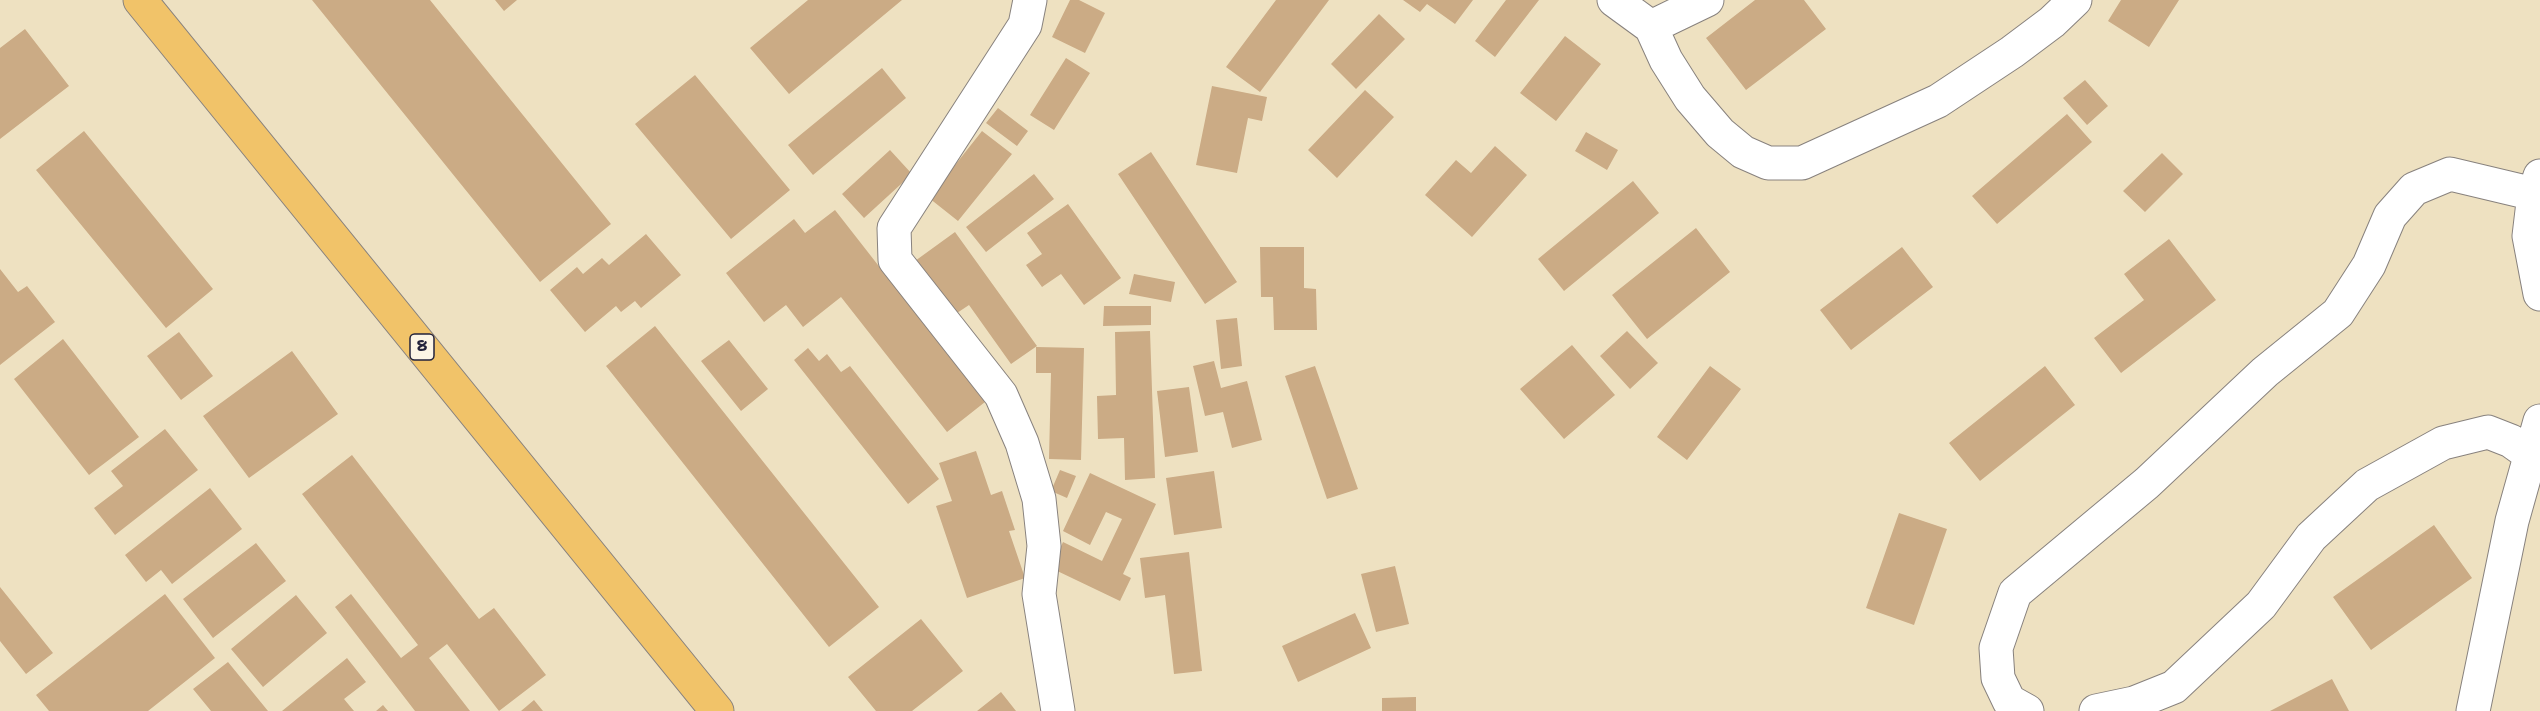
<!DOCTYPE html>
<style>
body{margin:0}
canvas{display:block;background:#eee1c1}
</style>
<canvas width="2540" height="711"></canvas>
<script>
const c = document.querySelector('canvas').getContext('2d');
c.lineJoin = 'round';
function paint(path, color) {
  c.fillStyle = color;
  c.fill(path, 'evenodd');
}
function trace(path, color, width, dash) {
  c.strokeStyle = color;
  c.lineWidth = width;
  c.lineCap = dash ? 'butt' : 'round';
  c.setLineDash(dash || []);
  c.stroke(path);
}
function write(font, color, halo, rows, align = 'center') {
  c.font = font + ' "Shantell Sans",sans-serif';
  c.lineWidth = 4.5;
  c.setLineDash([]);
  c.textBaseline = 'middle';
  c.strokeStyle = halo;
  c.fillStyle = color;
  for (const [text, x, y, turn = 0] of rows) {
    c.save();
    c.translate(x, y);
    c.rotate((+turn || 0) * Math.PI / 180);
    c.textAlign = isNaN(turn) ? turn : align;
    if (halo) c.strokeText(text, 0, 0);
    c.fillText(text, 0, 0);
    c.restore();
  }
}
const building = new Path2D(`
 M 312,0 L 430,0 L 611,224 L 540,282 Z
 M 495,0 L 517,0 L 504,11 Z
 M 808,0 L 902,0 L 789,94 L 750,48 Z
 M 1070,0 L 1079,0 L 1105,13 L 1085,53 L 1052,37 Z
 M 1276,0 L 1329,0 L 1260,92 L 1226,67 Z
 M 1403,0 L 1473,0 L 1455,24 L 1427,4 L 1420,12 Z
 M 1506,0 L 1539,0 L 1495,57 L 1475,41 Z
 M 1755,0 L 1804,0 L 1826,29 L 1746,90 L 1706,38 Z
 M 2121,0 L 2179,0 L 2149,47 L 2108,21 Z
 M 1379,14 L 1405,39 L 1356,89 L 1331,64 Z
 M 25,29 L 69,86 L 0,139 L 0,48 Z
 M 1565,36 L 1601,64 L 1556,121 L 1520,93 Z
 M 1066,58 L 1090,73 L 1054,130 L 1030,115 Z
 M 882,68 L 906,98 L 813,175 L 788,145 Z
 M 695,75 L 790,190 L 731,239 L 635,124 Z
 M 2085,80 L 2108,106 L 2087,125 L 2063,98 Z
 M 1212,86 L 1267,97 L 1262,121 L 1248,118 L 1237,173 L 1196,165 Z
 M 1365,90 L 1394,117 L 1337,178 L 1308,150 Z
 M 998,108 L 1028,131 L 1017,146 L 986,123 Z
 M 2067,114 L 2092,142 L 1997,224 L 1972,196 Z
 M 84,131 L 213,289 L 166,328 L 36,170 Z
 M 982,131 L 1012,154 L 958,221 L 929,198 Z
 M 1586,132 L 1618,150 L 1607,170 L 1575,151 Z
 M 1495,146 L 1527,175 L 1472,237 L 1425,195 L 1456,160 L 1471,173 Z
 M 890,150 L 912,174 L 864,218 L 842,194 Z
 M 1151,152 L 1237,282 L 1205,304 L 1118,174 Z
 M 2162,153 L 2183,174 L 2145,212 L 2123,191 Z
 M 1034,174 L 1054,199 L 986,252 L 966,227 Z
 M 1633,181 L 1659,213 L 1564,291 L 1538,259 Z
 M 1068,204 L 1121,278 L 1084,305 L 1061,274 L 1042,287 L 1026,265 L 1042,254 L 1027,233 Z
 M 835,210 L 985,402 L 947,432 L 841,297 L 803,327 L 786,305 L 764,322 L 726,273 L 794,219 L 805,233 Z
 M 1696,228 L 1730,272 L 1647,339 L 1612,295 Z
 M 955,232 L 1037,346 L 1011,364 L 969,305 L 954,315 L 915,261 Z
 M 646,234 L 681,275 L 641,308 L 635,301 L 621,312 L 616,306 L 585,332 L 550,290 L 577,267 L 583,274 L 602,258 L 609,265 Z
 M 2169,239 L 2216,300 L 2121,373 L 2094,338 L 2144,300 L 2124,274 Z
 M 1260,247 L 1304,247 L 1304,288 L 1316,289 L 1317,330 L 1274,330 L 1273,297 L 1261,297 Z
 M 1902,247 L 1933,287 L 1851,350 L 1820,310 Z
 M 0,269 L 18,292 L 27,286 L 55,322 L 0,365 Z
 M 1134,274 L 1175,282 L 1171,302 L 1129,294 Z
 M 1104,306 L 1151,306 L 1151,325 L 1103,326 Z
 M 1237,318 L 1242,366 L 1221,369 L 1216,320 Z
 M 655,326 L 879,607 L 829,647 L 606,366 Z
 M 1150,331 L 1155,478 L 1125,480 L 1124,438 L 1098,439 L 1097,396 L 1116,395 L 1115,332 Z
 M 1627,331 L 1658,363 L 1630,389 L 1600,356 Z
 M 179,332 L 213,376 L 181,400 L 147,356 Z
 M 63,339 L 139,437 L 89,475 L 14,379 Z
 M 729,340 L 768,389 L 741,411 L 701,361 Z
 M 1572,345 L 1615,395 L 1564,439 L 1520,389 Z
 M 1036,347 L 1084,348 L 1081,460 L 1049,459 L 1051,373 L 1036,373 Z
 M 808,348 L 819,361 L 827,354 L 841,372 L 850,366 L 939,479 L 908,504 L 794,360 Z
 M 292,351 L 338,414 L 249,478 L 203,416 Z
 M 1214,361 L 1221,388 L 1247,381 L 1262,440 L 1232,448 L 1223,412 L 1205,416 L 1193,366 Z
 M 1315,366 L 1358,489 L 1327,499 L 1285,376 Z
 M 1710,366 L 1741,389 L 1687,460 L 1657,437 Z
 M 2045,366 L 2075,405 L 1980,481 L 1949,443 Z
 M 1189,387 L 1198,452 L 1165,457 L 1157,391 Z
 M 165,429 L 198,470 L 115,535 L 94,508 L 123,486 L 111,471 Z
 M 976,451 L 991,495 L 1002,491 L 1015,530 L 1009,531 L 1025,578 L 967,598 L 936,506 L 952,501 L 939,463 Z
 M 352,455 L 479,619 L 494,608 L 546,675 L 499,711 L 447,644 L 429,658 L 470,711 L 415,711 L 335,607 L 351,594 L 401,658 L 418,645 L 302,494 Z
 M 1060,470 L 1076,476 L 1067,498 L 1051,491 Z
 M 1214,471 L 1222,528 L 1174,535 L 1166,478 Z
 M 1090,473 L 1156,504 L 1123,574 L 1131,578 L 1120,601 L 1051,568 L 1063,542 L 1102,561 L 1122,519 L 1106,512 L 1090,545 L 1063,531 Z
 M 210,488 L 242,529 L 172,584 L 161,570 L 146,582 L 125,555 Z
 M 1899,513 L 1947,529 L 1914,625 L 1866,608 Z
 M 2434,525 L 2472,578 L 2371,650 L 2333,597 Z
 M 256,543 L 286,581 L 213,638 L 183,599 Z
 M 1189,552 L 1202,671 L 1174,674 L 1165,595 L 1145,598 L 1140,558 Z
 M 1395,566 L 1409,624 L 1376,632 L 1361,574 Z
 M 0,587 L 53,653 L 26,674 L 0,641 Z
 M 165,594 L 215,658 L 148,711 L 49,711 L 36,695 Z
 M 296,595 L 327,633 L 263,687 L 231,649 Z
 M 1355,613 L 1371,648 L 1298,682 L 1282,646 Z
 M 921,619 L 963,671 L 912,711 L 876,711 L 848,677 Z
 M 347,658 L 366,682 L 344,699 L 354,711 L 282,711 Z
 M 228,662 L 268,711 L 211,711 L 193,689 Z
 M 2332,679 L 2349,711 L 2270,711 Z
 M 1001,692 L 1016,711 L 977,711 Z
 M 1416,697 L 1416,711 L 1382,711 L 1382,698 Z
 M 534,700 L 543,711 L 521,711 Z
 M 383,705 L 388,711 L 376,711 Z`);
const minor = new Path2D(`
 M 1030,0 L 1025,25 L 894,228 L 895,260 L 1001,395 L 1022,443 L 1039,499 L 1044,546 L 1039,594 L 1058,711
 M 1614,0 L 1651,27 L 1666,60 L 1690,98 L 1720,133 L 1743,152 L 1768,163 L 1802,163 L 1938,101 L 2012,52 L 2052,22 L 2075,0
 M 1651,27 L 1707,0
 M 2540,176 L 2534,194 L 2529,236 L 2540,294
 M 2027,711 L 2009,701 L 1998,678 L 1996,648 L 2015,593 L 2147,483 L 2265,372 L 2338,313 L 2369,265 L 2390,216 L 2414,189 L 2450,174 L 2534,194
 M 2096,711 L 2134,703 L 2174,687 L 2261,605 L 2311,537 L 2367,485 L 2443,443 L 2488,432 L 2511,441 L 2532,456
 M 2473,711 L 2512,521 L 2540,421`);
const major = new Path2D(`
 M 140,0 L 717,711`);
const shields = [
 [422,347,24]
];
const shieldNames = [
 ["8",422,347]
];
paint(building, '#cbab85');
trace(minor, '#88827e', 35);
trace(major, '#88827e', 35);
trace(minor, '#fff', 33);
trace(major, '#f1c369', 33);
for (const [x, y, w] of shields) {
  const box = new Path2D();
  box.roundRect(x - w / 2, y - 13, w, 26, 4.5);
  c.fillStyle = '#fcf5e5';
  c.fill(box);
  trace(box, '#22223b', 1.5);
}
write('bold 16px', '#22223b', null, shieldNames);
</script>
